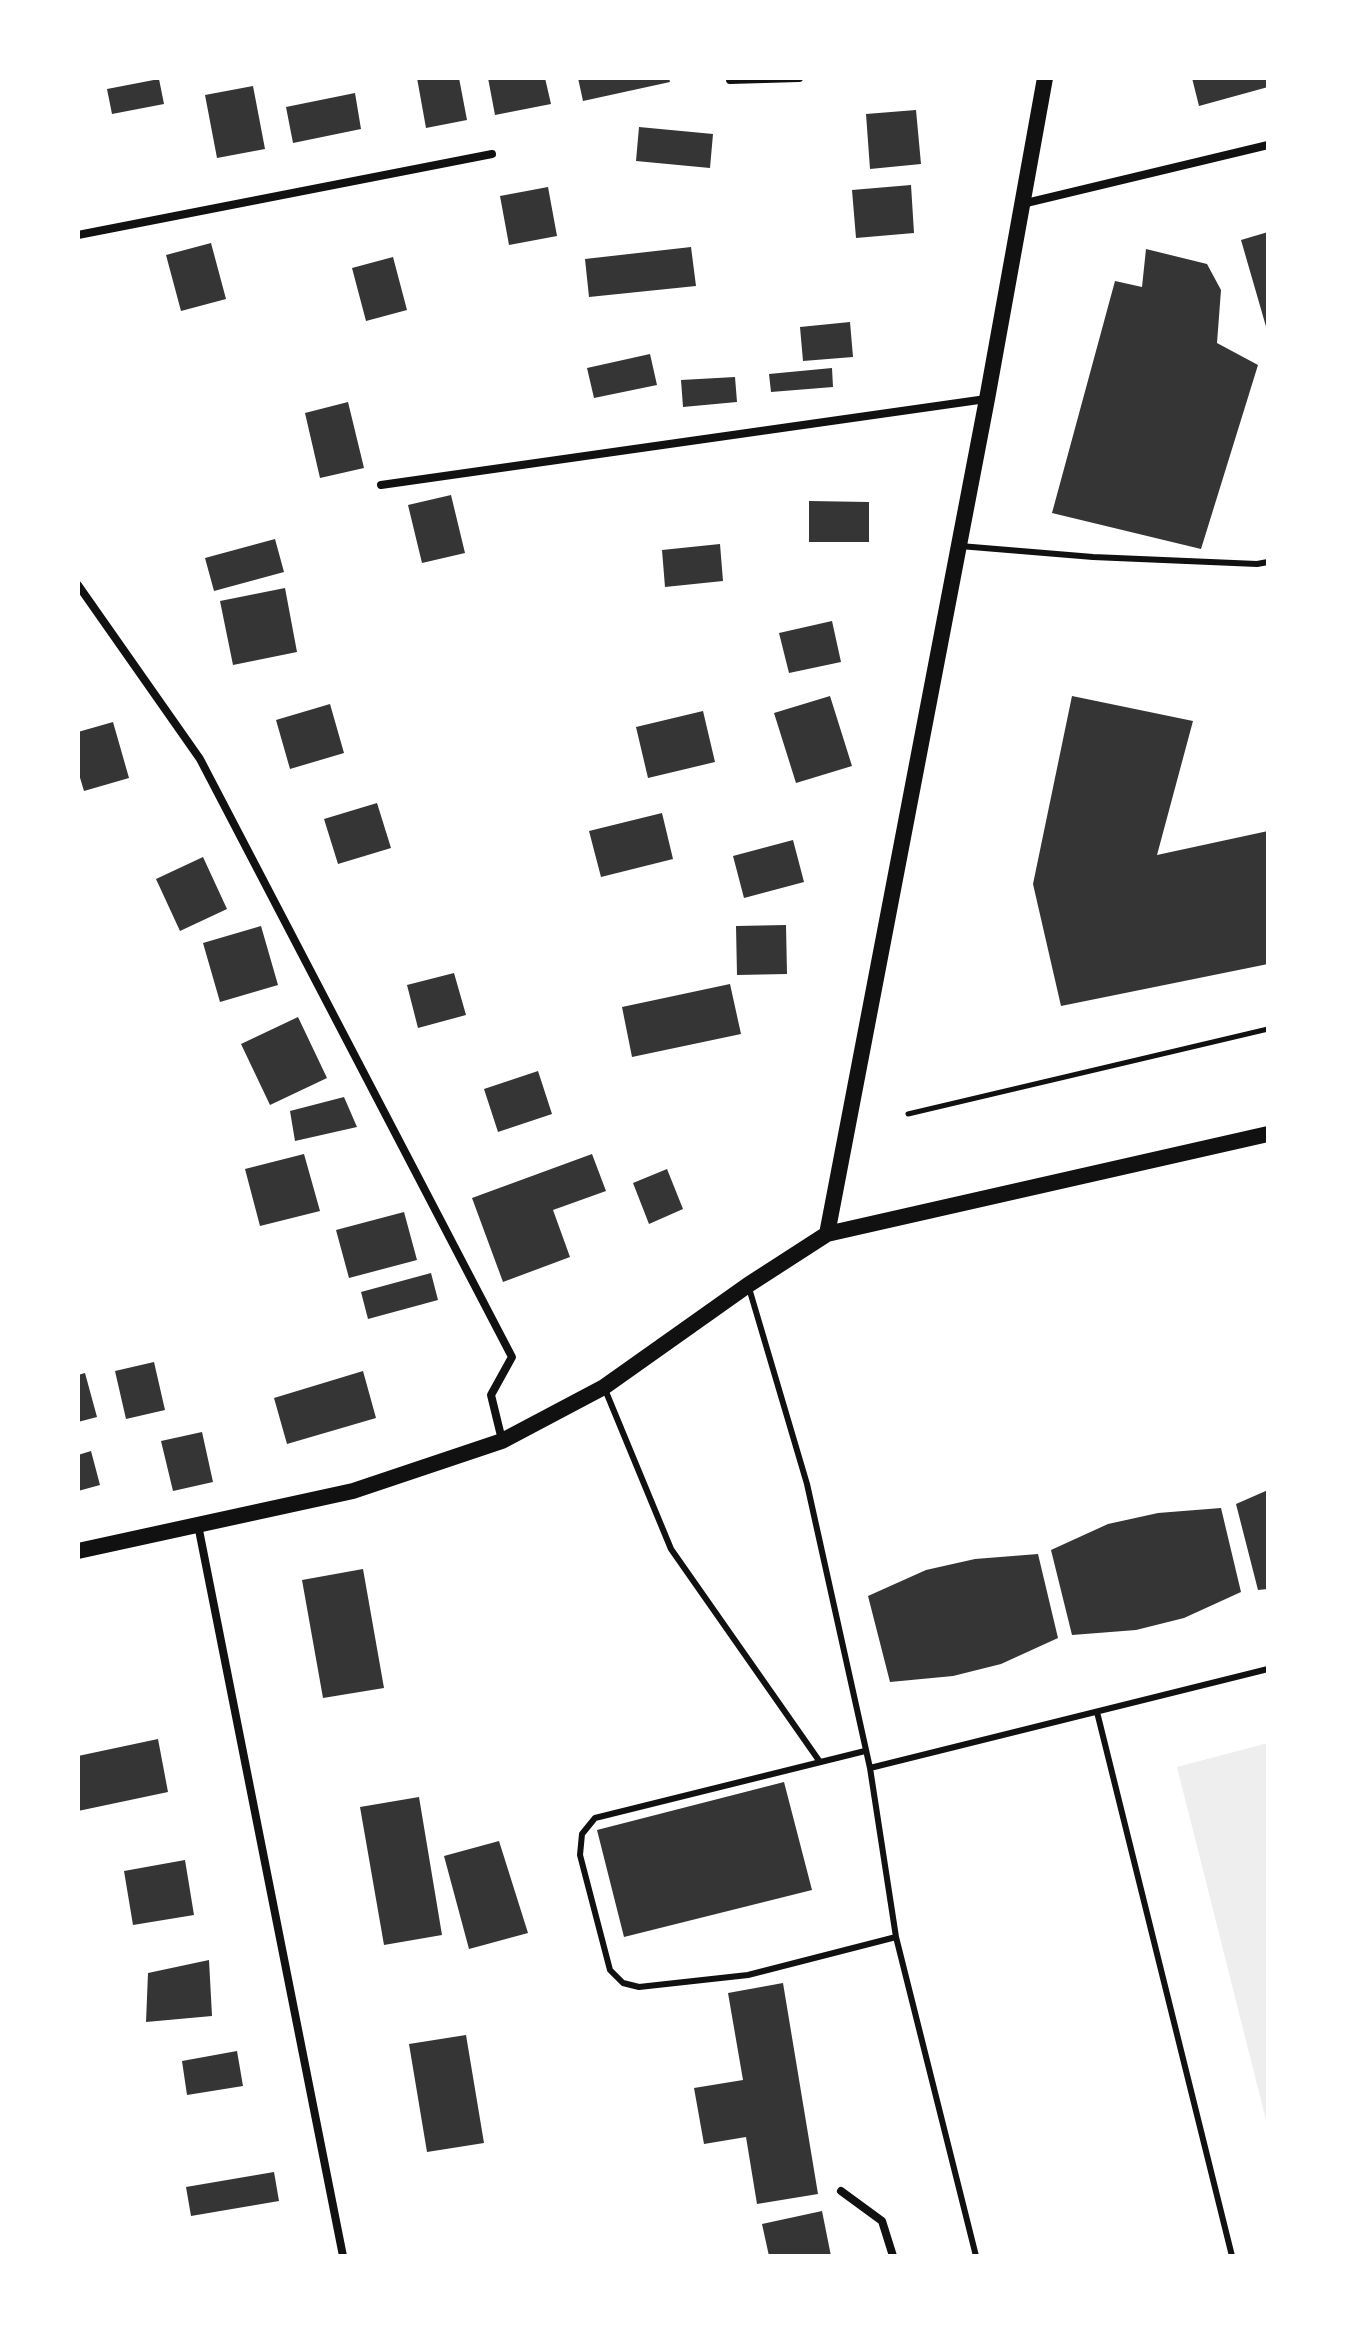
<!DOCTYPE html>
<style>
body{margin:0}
#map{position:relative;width:1346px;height:2334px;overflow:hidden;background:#fff;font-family:"Golos Text",sans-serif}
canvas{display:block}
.frame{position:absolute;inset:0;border:80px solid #fff;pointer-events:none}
</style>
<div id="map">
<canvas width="1346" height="2334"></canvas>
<div class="frame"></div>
</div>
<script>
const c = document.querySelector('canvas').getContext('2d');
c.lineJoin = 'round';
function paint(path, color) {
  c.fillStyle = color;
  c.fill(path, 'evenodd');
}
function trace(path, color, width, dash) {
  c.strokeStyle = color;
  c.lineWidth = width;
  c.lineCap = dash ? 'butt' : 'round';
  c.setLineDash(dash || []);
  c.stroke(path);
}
const green = new Path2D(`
 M 1268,1743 L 1268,2128 L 1177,1767 Z`);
const building = new Path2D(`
 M 417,78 L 459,78 L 467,120 L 426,128 Z
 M 488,78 L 545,78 L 551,104 L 495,115 Z
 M 578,78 L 669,78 L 670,82 L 583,101 Z
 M 1192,78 L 1268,78 L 1268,87 L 1199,106 Z
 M 159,79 L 164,104 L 112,114 L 107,89 Z
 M 253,86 L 265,149 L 217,158 L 205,95 Z
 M 355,93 L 361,129 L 293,143 L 286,107 Z
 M 916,110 L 921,164 L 870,169 L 866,114 Z
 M 639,127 L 713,134 L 710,168 L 636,161 Z
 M 911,185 L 914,233 L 856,238 L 852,190 Z
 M 548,187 L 557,236 L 509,245 L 500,196 Z
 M 1268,232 L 1268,330 L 1267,330 L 1241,240 Z
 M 211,243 L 226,299 L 181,311 L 166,255 Z
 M 691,247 L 696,286 L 589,297 L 585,259 Z
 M 1146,249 L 1207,264 L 1221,290 L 1217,343 L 1258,365 L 1201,549 L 1052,513 L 1115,281 L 1142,287 Z
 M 393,257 L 407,310 L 366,321 L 352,268 Z
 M 850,322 L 853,357 L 803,361 L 800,327 Z
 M 650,354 L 657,385 L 594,398 L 587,368 Z
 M 832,368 L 833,387 L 771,392 L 769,374 Z
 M 735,377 L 737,402 L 683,407 L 681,380 Z
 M 348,402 L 364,468 L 320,478 L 305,413 Z
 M 451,495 L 465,553 L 422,563 L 408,505 Z
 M 809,501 L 869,502 L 869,542 L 809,542 Z
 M 275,539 L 284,572 L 214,591 L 205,558 Z
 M 720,544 L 723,581 L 665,587 L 662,550 Z
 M 285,588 L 297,652 L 233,665 L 220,601 Z
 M 832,621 L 841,662 L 789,673 L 779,633 Z
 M 830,696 L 852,766 L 796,783 L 774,713 Z
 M 1072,696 L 1193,721 L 1157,855 L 1268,831 L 1268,964 L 1061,1006 L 1033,884 Z
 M 330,704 L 344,753 L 290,769 L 276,720 Z
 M 703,711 L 715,762 L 648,778 L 636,727 Z
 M 113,722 L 129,778 L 84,791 L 78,771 L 78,732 Z
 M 377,803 L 391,848 L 338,864 L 324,819 Z
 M 662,813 L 673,859 L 601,877 L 589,831 Z
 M 793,840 L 804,882 L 744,898 L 733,856 Z
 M 203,857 L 227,909 L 180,931 L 156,879 Z
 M 786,925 L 787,974 L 737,975 L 736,926 Z
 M 261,926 L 278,985 L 220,1002 L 203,943 Z
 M 454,973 L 466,1015 L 418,1028 L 407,985 Z
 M 730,984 L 741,1034 L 632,1057 L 622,1007 Z
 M 298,1017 L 327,1078 L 270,1105 L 241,1044 Z
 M 538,1071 L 552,1114 L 498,1132 L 484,1089 Z
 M 344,1097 L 357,1127 L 295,1141 L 290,1111 Z
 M 304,1154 L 320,1211 L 260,1226 L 245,1169 Z
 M 592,1154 L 606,1191 L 553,1210 L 570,1257 L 503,1282 L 472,1198 Z
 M 667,1169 L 683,1209 L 649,1224 L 633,1183 Z
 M 404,1212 L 417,1260 L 349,1278 L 336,1230 Z
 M 431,1273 L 438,1300 L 368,1319 L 361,1292 Z
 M 154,1362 L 165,1410 L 126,1419 L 115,1371 Z
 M 363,1371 L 376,1418 L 287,1444 L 274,1398 Z
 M 85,1373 L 97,1417 L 78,1422 L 78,1375 Z
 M 202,1432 L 213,1482 L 173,1491 L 161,1441 Z
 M 91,1451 L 100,1485 L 78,1491 L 78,1455 Z
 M 1268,1490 L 1268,1589 L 1258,1590 L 1236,1504 Z
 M 1221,1508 L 1241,1592 L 1184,1618 L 1136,1630 L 1072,1635 L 1051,1550 L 1108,1524 L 1158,1513 Z
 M 1038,1554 L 1058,1638 L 1001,1664 L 953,1676 L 890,1682 L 868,1596 L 926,1570 L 975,1559 Z
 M 363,1569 L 384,1688 L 323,1698 L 302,1580 Z
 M 158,1739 L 168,1792 L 78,1811 L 78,1756 Z
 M 784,1782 L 812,1890 L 624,1937 L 597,1830 Z
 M 419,1797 L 442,1935 L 384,1945 L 360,1807 Z
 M 499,1841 L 528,1933 L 469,1949 L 444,1856 Z
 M 185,1860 L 194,1915 L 133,1925 L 124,1871 Z
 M 209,1960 L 212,2016 L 146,2022 L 148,1973 Z
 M 783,1983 L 818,2194 L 757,2204 L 746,2137 L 704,2144 L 694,2088 L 743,2080 L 728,1993 Z
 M 466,2035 L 484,2143 L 427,2152 L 409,2044 Z
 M 237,2051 L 243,2086 L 187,2095 L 182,2061 Z
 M 274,2172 L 279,2201 L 191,2216 L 186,2187 Z
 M 822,2211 L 831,2256 L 769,2256 L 762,2224 Z`);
const path = new Path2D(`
 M 908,1114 L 1268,1029`);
const service = new Path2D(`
 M 960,546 L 1093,557 L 1257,564 L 1268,562
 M 749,1288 L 807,1484 L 870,1768 L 896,1937 L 976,2256
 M 604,1387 L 671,1549 L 820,1762
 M 1097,1712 L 1232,2256
 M 865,1751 L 595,1818 L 582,1834 L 580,1855 L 610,1970 L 623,1983 L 639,1987 L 748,1975 L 896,1937
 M 870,1768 L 1268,1669`);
const minor = new Path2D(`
 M 730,80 L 799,78
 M 1022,204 L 1268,145
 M 78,235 L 492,154
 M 381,485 L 986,399
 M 78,585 L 200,759 L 512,1357 L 491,1395 L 502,1440
 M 198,1525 L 343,2256
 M 841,2191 L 882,2221 L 893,2256`);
const secondary = new Path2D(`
 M 827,1234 L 987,399 L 1045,78
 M 78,1551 L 353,1491 L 502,1441 L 604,1387 L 748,1285 L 827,1234 L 1268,1134`);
paint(green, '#eee');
paint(building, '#353535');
trace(path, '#111', 5);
trace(service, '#111', 6);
trace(minor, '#111', 8);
trace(secondary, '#111', 16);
</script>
